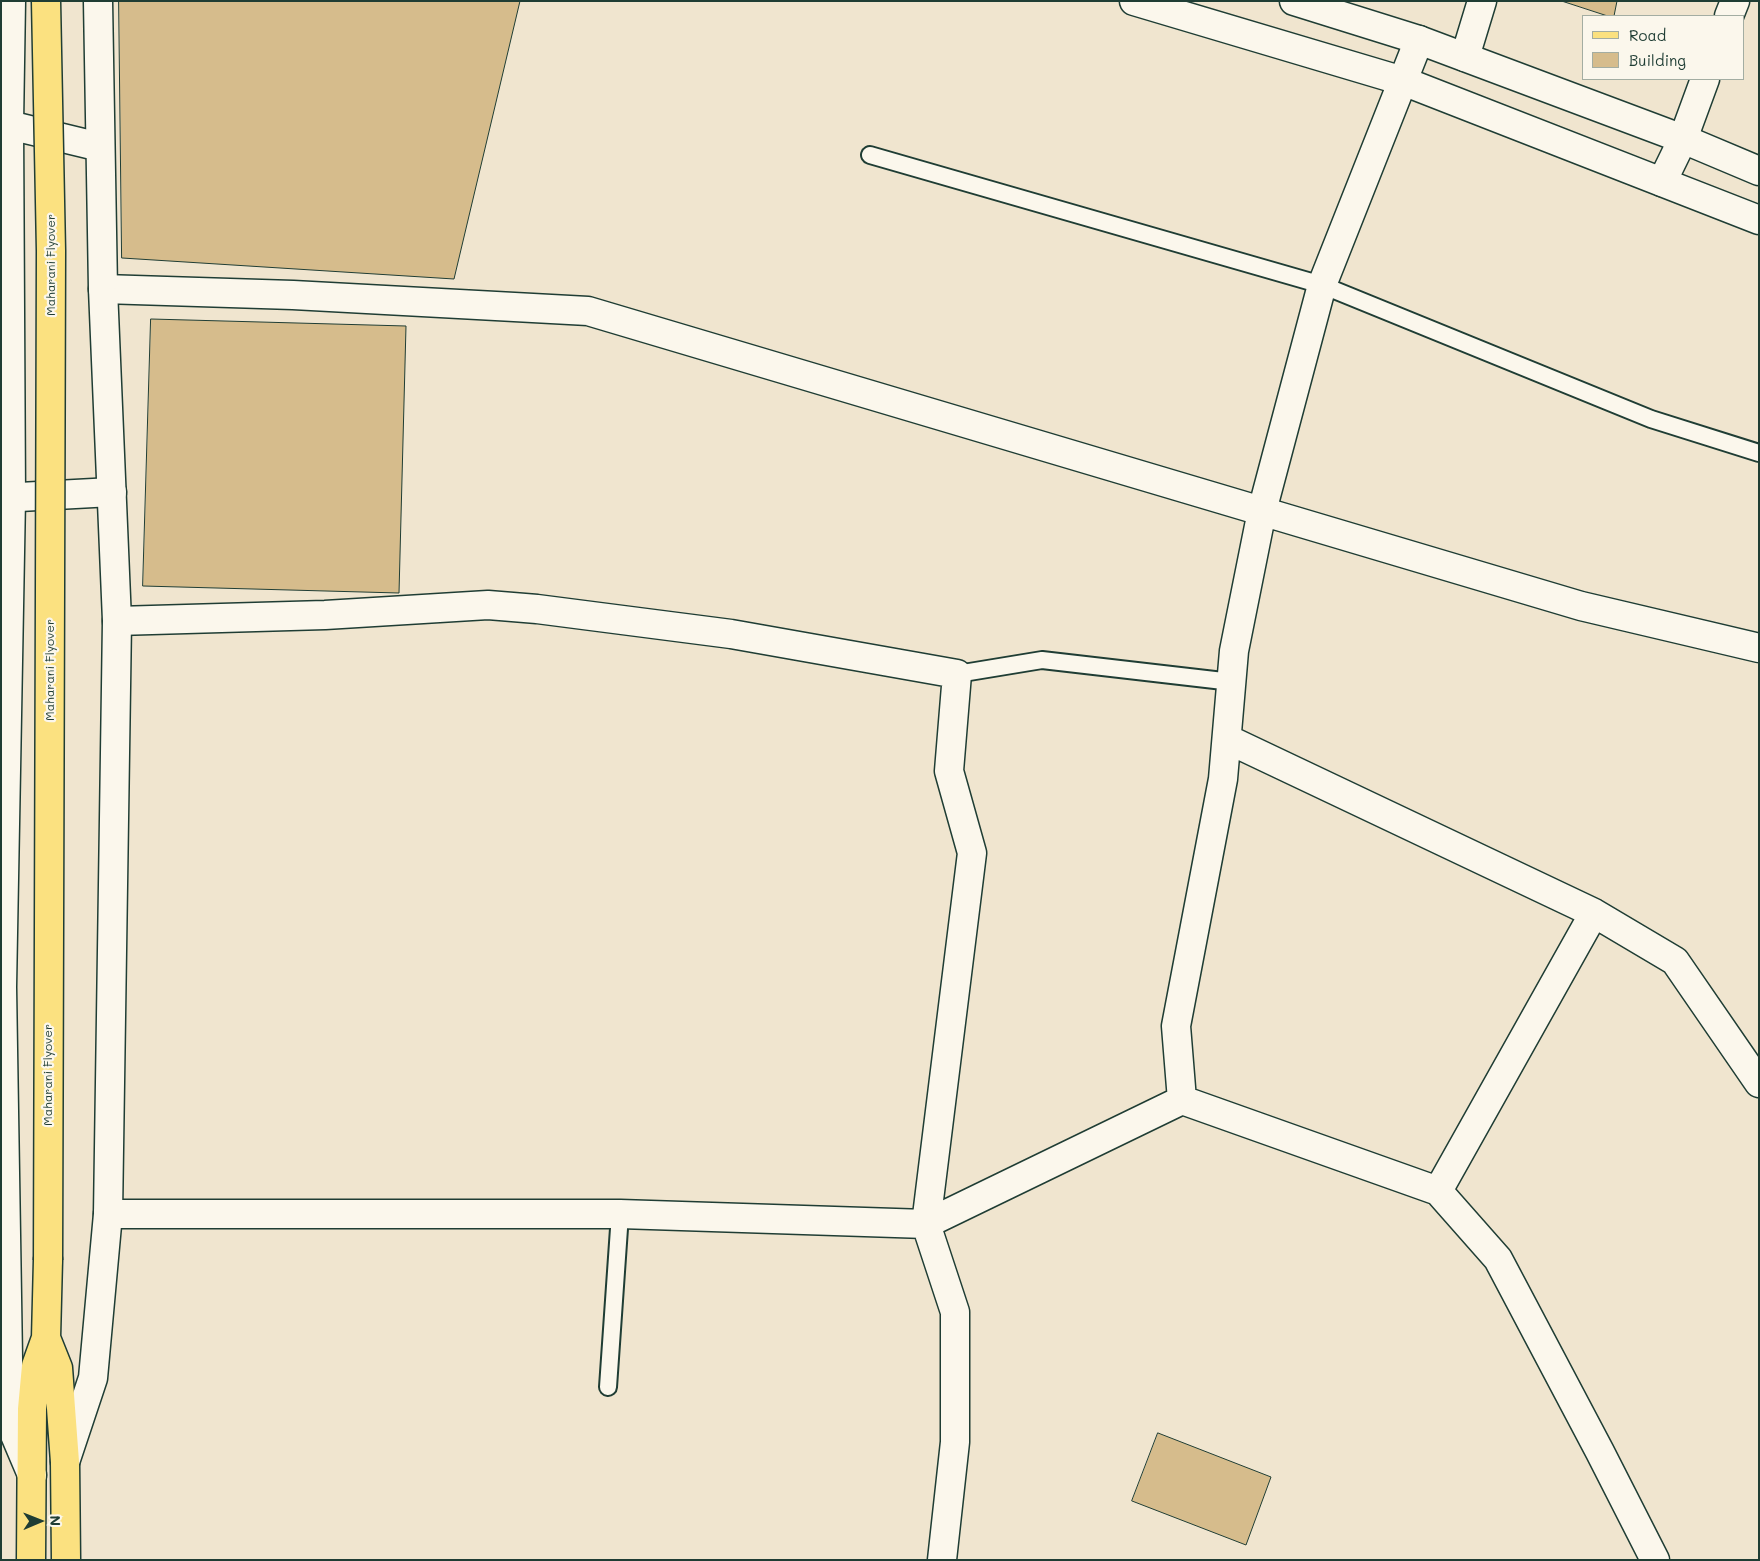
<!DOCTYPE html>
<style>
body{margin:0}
#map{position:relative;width:1760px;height:1561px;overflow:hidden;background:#f0e5cf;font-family:Mali,sans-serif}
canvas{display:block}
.frame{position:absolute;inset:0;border:2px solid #1f3d34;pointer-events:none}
.legend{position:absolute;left:1582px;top:15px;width:162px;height:65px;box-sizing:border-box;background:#fbf7ec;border:1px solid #a3ada2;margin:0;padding:6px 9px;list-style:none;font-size:15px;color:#1f3d34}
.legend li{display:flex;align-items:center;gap:10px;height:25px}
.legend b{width:25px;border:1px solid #a3ada2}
.north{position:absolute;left:15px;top:1496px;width:50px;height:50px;-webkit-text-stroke:4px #fbf7ec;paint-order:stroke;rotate:89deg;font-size:14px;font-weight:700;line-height:20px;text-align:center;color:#1f3d34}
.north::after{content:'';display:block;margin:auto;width:18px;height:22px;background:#1f3d34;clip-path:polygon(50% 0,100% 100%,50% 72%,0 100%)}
</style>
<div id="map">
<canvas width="1760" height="1561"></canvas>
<div class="frame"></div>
<ul class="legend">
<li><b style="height:6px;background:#fbe180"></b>Road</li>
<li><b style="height:14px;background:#d6bc8c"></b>Building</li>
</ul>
<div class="north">N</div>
</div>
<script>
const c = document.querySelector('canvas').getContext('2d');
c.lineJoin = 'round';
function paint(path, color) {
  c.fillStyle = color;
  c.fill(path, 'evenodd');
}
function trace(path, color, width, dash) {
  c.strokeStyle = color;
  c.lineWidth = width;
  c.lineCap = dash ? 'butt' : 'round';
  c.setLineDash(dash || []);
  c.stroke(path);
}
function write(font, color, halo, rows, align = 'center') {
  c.font = font + ' Mali,sans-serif';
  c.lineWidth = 4.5;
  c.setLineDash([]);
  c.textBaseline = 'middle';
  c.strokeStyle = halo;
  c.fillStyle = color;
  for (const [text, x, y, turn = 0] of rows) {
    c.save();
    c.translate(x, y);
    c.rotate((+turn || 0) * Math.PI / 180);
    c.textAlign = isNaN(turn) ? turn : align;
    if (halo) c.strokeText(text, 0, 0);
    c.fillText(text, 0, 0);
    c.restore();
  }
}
const building = new Path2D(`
 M 119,1 L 520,1 L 454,279 L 122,258 Z
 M 1562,1 L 1617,1 L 1614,16 L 1608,16 Z
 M 151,319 L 406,326 L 399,593 L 143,586 Z
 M 1158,1433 L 1271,1477 L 1246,1545 L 1132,1501 Z`);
const service = new Path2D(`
 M 870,155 L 1322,285 L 1651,419 L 1759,453
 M 957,674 L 1042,660 L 1232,682
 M 608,1387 L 620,1214`);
const minor = new Path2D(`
 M 1465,57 L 1482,1
 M 1,123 L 100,147
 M 103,289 L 293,295 L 588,311 L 1581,606 L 1759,648
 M 1,498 L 112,492
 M 117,621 L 325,615 L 488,605 L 537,609 L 731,634 L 957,674 L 949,771 L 972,853 L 926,1224 L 955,1312 L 955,1442 L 942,1560
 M 1227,739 L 1594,913 L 1675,961 L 1759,1083
 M 1182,1100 L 1176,1026 L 1223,779 L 1234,651 L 1262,511 L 1322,285 L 1419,40
 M 1438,1191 L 1594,913
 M 108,1214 L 620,1214 L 926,1224 L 1182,1100 L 1438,1191 L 1498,1259 L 1600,1452 L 1655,1560`);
const tertiary = new Path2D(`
 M 11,1 L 9,124 L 11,498 L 2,987 L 9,1421 L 32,1475
 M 1729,16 L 1735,1
 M 1662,182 L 1683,139 L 1705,79
 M 65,1462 L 93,1378 L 108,1214 L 117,621 L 103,289 L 98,1`);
const secondary = new Path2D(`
 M 1134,1 L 1403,81 L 1759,220
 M 1294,1 L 1419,40 L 1683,139 L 1759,171`);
const primary = new Path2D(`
 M 46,1338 L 58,1368 L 65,1462 L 66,1560
 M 31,1560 L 32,1409 L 36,1366 L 46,1338 L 48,1260`);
const primaryBridge = new Path2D(`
 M 46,1 L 51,251 L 48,1260`);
const streetNames = [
 ["Maharani Flyover",51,265,-90],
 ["Maharani Flyover",50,670,-90],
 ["Maharani Flyover",48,1075,-90]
];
paint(building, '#d6bc8c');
trace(building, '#1f3d34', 1);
trace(service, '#1f3d34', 20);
trace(minor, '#1f3d34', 31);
trace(tertiary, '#1f3d34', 31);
trace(secondary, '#1f3d34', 31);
trace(primary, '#1f3d34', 31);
trace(service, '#fbf7ec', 16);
trace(minor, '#fbf7ec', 28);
trace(tertiary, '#fbf7ec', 28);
trace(secondary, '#fbf7ec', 28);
trace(primary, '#fbe180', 28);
trace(primaryBridge, '#1f3d34', 31, []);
trace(primaryBridge, '#fbe180', 28);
write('12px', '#1f3d34', '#fbf7ec', streetNames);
</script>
